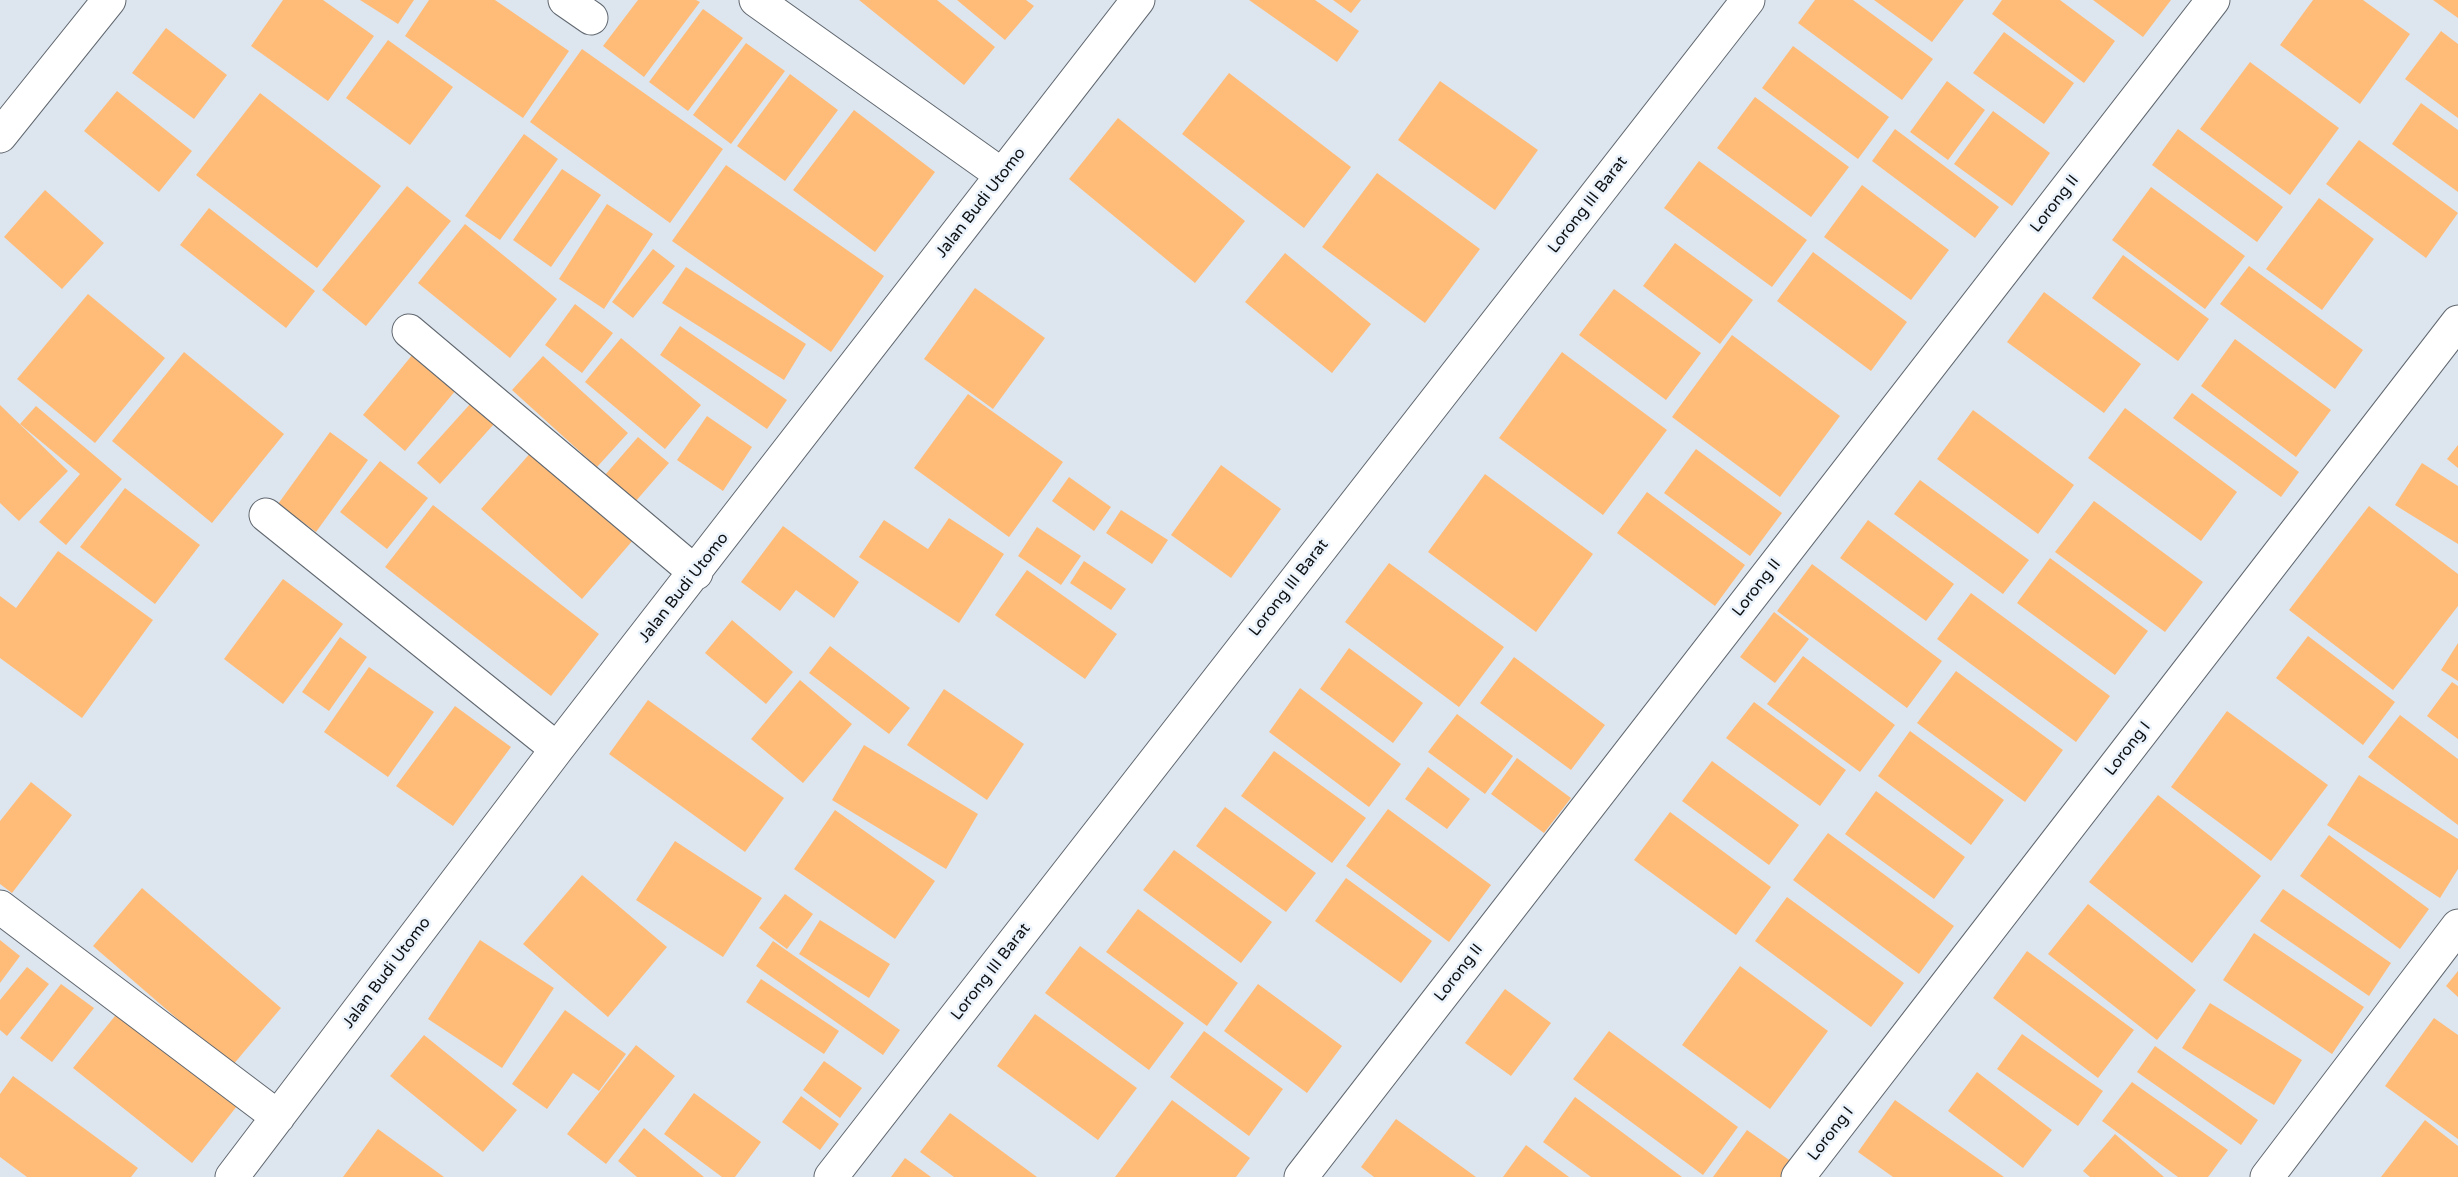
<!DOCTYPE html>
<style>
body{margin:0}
canvas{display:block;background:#dde5ee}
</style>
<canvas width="2458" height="1177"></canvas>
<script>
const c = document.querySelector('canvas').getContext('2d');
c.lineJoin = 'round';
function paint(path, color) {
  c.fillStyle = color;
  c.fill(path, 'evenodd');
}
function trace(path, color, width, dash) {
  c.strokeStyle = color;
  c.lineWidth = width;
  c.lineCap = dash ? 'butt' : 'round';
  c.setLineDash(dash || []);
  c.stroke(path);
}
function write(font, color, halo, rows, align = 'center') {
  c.font = font + ' "Varela Round",sans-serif';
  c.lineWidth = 5;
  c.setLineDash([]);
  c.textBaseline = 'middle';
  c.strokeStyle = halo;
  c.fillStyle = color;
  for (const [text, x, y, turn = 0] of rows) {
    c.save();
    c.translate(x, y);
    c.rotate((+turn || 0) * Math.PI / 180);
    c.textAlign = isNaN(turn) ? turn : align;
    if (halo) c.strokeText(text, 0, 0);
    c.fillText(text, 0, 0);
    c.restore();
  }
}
const building = new Path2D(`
 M 283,0 L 323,0 L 374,36 L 328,101 L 251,46 Z
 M 360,0 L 414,0 L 398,24 Z
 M 429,0 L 495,0 L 569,51 L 523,118 L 405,36 Z
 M 638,0 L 696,0 L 700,2 L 644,77 L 603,46 Z
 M 859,0 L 937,0 L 995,47 L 964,85 Z
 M 957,0 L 1026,0 L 1034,6 L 1005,40 Z
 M 1249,0 L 1315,0 L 1359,31 L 1337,62 Z
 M 1333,0 L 1361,0 L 1351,13 Z
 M 1815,0 L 1853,0 L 1933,59 L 1902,100 L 1798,23 Z
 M 1874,0 L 1964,0 L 1932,42 Z
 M 2002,0 L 2060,0 L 2115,41 L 2084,83 L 1992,14 Z
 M 2093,0 L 2171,0 L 2143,37 Z
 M 2313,0 L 2363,0 L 2410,34 L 2360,104 L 2280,45 Z
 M 2433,0 L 2458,0 L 2458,18 Z
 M 703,9 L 743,38 L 688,111 L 649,82 Z
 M 166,28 L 227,75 L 194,119 L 132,73 Z
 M 2441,31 L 2458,44 L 2458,118 L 2405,79 Z
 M 2004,32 L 2074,83 L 2044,124 L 1973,73 Z
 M 388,40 L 453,87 L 410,145 L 346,98 Z
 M 746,43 L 785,71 L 731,144 L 693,115 Z
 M 1793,46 L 1889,117 L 1858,159 L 1762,88 Z
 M 582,49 L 723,149 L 670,223 L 530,122 Z
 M 2250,62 L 2339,128 L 2290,195 L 2200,129 Z
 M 1229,73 L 1351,167 L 1304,228 L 1182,134 Z
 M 790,74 L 838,110 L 785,181 L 737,146 Z
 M 1440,81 L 1538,150 L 1495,210 L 1398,140 Z
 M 1947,81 L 1985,110 L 1948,160 L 1910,132 Z
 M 117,91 L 192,151 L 159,192 L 84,131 Z
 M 260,93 L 381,186 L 317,268 L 196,175 Z
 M 1755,97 L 1849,167 L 1811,217 L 1717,148 Z
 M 2421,103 L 2458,130 L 2458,192 L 2392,144 Z
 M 854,110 L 935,172 L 875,252 L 793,190 Z
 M 1993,111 L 2050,153 L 2012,206 L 1954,164 Z
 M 1118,118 L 1245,221 L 1195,283 L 1069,179 Z
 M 1895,129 L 1999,207 L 1975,238 L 1872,161 Z
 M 2178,129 L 2283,207 L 2257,242 L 2152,165 Z
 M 524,134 L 558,159 L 500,240 L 465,216 Z
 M 2359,140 L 2458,213 L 2426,258 L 2326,184 Z
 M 1699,161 L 1807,240 L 1772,287 L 1664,208 Z
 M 726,165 L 884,276 L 831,352 L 672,241 Z
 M 562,169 L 601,195 L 551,267 L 513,240 Z
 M 1377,173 L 1480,249 L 1425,323 L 1322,247 Z
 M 1862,185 L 1949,250 L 1911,300 L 1824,237 Z
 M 407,186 L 451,221 L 366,326 L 322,290 Z
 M 2151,187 L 2245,256 L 2205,309 L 2112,240 Z
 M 45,190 L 104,243 L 62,289 L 4,237 Z
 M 2319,198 L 2374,239 L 2322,310 L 2266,269 Z
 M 607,204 L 653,234 L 604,309 L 559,279 Z
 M 209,208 L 315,291 L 286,328 L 180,245 Z
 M 465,224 L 557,299 L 510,358 L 418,283 Z
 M 1675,243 L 1753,300 L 1720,344 L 1643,286 Z
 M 653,249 L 675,266 L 633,318 L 612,302 Z
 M 1813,252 L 1907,322 L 1871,371 L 1777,301 Z
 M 1285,253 L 1371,324 L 1332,373 L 1245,302 Z
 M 2123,255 L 2209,319 L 2178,361 L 2092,298 Z
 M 2249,266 L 2363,350 L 2335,389 L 2220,304 Z
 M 686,267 L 806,344 L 784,380 L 662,303 Z
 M 975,288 L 1045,338 L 993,409 L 924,359 Z
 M 1614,289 L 1701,353 L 1666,400 L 1579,335 Z
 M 2044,292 L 2141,364 L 2104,413 L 2007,342 Z
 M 88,294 L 165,358 L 95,443 L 17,379 Z
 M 575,304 L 613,333 L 582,373 L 545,345 Z
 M 680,326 L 787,400 L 767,429 L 660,355 Z
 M 1732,335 L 1840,416 L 1780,497 L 1672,417 Z
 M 621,338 L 701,405 L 665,449 L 585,382 Z
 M 2235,339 L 2331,410 L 2296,457 L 2201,386 Z
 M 184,352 L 284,434 L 212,523 L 112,441 Z
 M 1562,352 L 1667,430 L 1603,515 L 1499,438 Z
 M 413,354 L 456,390 L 405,451 L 363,415 Z
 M 543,356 L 628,433 L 597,467 L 512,390 Z
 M 2192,393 L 2299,472 L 2281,497 L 2173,418 Z
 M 968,394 L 1063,462 L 1009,537 L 914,468 Z
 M 471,403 L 494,424 L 440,484 L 417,463 Z
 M 0,405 L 68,471 L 19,521 L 0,503 Z
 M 36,406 L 122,479 L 66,545 L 39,522 L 80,474 L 20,424 Z
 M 2125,408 L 2237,492 L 2201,541 L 2088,458 Z
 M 1973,410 L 2074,485 L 2038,534 L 1937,459 Z
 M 707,416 L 752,447 L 723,491 L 677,460 Z
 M 330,432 L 368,460 L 316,532 L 278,504 Z
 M 638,437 L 669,463 L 635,502 L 605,475 Z
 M 2458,445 L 2458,468 L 2447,459 Z
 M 1696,449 L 1782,513 L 1750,556 L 1664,493 Z
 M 533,450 L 634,539 L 582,599 L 481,509 Z
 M 380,461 L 428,498 L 387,549 L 340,512 Z
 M 2422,463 L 2458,486 L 2458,544 L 2395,505 Z
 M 1221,465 L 1281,509 L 1231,578 L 1171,535 Z
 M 1485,474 L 1593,554 L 1536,632 L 1428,552 Z
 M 1069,477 L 1111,507 L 1094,531 L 1052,501 Z
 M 1920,480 L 2029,560 L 2003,594 L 1894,514 Z
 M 125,488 L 200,545 L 155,604 L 80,547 Z
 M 1647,492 L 1745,565 L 1715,606 L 1617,533 Z
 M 2094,501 L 2203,582 L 2165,632 L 2055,552 Z
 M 433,505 L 599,634 L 551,696 L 385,567 Z
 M 2369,506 L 2458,574 L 2458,606 L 2393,690 L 2289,610 Z
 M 1121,510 L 1168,540 L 1152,564 L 1106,533 Z
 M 949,518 L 1004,554 L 959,623 L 859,557 L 884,520 L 928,549 Z
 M 1868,520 L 1954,584 L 1926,621 L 1840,558 Z
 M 783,526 L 859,582 L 834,618 L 796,590 L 780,611 L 741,582 Z
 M 1037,527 L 1081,556 L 1061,585 L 1018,556 Z
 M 58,551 L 153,620 L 82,718 L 0,658 L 0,596 L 16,608 Z
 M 2050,558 L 2148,631 L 2115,675 L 2017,603 Z
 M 1084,561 L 1126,589 L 1111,610 L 1070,583 Z
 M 1389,563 L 1504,647 L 1459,707 L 1345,622 Z
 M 1812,564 L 1942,661 L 1907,708 L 1777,611 Z
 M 1027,570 L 1117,634 L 1085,679 L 995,615 Z
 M 283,579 L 343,624 L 283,704 L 224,659 Z
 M 1971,593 L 2110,696 L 2076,742 L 1937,639 Z
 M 1774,612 L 1809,639 L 1775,683 L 1740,657 Z
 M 732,620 L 793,672 L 766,704 L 705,653 Z
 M 2308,636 L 2395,702 L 2363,745 L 2276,678 Z
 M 340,637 L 367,657 L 329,711 L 302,692 Z
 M 2458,643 L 2458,681 L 2441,670 Z
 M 830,646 L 910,708 L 889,734 L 809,673 Z
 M 1349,648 L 1423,703 L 1393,743 L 1320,689 Z
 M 1803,656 L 1895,725 L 1860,772 L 1767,704 Z
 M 1514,657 L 1605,725 L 1571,770 L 1480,703 Z
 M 369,667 L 434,712 L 388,777 L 324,732 Z
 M 1956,671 L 2063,750 L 2025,802 L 1917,723 Z
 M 800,680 L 852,724 L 803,783 L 751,739 Z
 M 2452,682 L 2458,686 L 2458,739 L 2427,716 Z
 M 1300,688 L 1401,764 L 1369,807 L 1269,732 Z
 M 944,689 L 1024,744 L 987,800 L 907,745 Z
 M 648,700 L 784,798 L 745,852 L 609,754 Z
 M 1754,702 L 1846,770 L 1820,806 L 1726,738 Z
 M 455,706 L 511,747 L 453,826 L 396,786 Z
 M 2227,711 L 2328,785 L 2271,861 L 2171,787 Z
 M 1457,714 L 1513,756 L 1485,794 L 1428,752 Z
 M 2400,715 L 2458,759 L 2458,825 L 2368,757 Z
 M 1910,731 L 2004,800 L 1971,845 L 1878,776 Z
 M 864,745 L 978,814 L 946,869 L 832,800 Z
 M 1274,751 L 1366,818 L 1332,863 L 1241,796 Z
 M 1517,758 L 1571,798 L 1544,833 L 1491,794 Z
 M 1712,761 L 1799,825 L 1769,865 L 1682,801 Z
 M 1428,767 L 1470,799 L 1447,829 L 1405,799 Z
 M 2359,775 L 2458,839 L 2458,869 L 2440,898 L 2327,825 Z
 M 31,782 L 72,815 L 12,893 L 0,884 L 0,821 Z
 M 1876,791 L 1965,857 L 1934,899 L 1845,834 Z
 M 2158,795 L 2261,876 L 2192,963 L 2089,882 Z
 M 1225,807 L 1316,873 L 1286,912 L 1196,846 Z
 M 1388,809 L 1491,885 L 1449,942 L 1346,866 Z
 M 835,810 L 935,881 L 895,939 L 794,869 Z
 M 1670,812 L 1771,887 L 1736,935 L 1634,860 Z
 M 1828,833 L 1954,926 L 1919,974 L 1793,880 Z
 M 2329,835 L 2429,909 L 2400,949 L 2300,876 Z
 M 675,841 L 762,898 L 723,957 L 636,900 Z
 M 1174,850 L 1272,922 L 1241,963 L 1143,890 Z
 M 582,875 L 667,947 L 608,1017 L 523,944 Z
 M 1346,878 L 1432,941 L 1401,983 L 1315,921 Z
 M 142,888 L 281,1008 L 232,1066 L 93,946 Z
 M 2283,889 L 2391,963 L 2369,996 L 2260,921 Z
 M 785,894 L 813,914 L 787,949 L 759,928 Z
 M 1787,897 L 1904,983 L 1871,1027 L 1755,941 Z
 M 2088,904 L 2196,990 L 2157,1040 L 2048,954 Z
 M 1138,909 L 1238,983 L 1207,1026 L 1106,952 Z
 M 820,920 L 890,964 L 869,998 L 799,954 Z
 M 2254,933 L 2364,1007 L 2332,1054 L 2223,980 Z
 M 0,940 L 20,956 L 0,983 Z
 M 480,940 L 554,988 L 502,1068 L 428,1019 Z
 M 773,941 L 900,1030 L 883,1055 L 756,966 Z
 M 1080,946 L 1184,1023 L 1149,1070 L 1045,993 Z
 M 2027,951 L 2134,1030 L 2098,1078 L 1993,998 Z
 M 1740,966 L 1828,1031 L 1770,1109 L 1682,1045 Z
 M 27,967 L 49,984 L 7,1036 L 0,1030 L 0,1000 Z
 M 2458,971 L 2458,997 L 2446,986 Z
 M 761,979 L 839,1031 L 824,1054 L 746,1002 Z
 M 61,984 L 94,1008 L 52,1062 L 20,1038 Z
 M 1258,984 L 1342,1046 L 1307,1093 L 1224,1031 Z
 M 1505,989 L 1551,1023 L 1511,1076 L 1465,1043 Z
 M 2210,1003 L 2302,1060 L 2274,1105 L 2182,1048 Z
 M 565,1010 L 626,1054 L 599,1091 L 573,1073 L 547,1109 L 512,1084 Z
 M 119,1011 L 237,1106 L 192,1163 L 73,1068 Z
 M 1035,1014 L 1137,1088 L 1098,1140 L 997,1066 Z
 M 2434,1018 L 2458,1035 L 2458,1139 L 2385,1086 Z
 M 1204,1031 L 1283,1089 L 1249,1136 L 1170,1077 Z
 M 1609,1031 L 1738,1127 L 1703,1175 L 1573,1079 Z
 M 2022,1034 L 2103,1091 L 2078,1126 L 1997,1069 Z
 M 424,1035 L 517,1110 L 483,1152 L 390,1076 Z
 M 636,1045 L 675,1076 L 606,1164 L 567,1134 Z
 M 2155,1046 L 2258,1120 L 2241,1145 L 2137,1072 Z
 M 824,1061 L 862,1088 L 840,1118 L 803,1090 Z
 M 1977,1072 L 2052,1130 L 2023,1168 L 1948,1111 Z
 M 13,1076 L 138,1168 L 131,1177 L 27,1177 L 0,1157 L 0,1094 Z
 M 2132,1082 L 2228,1150 L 2208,1177 L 2178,1177 L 2102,1121 Z
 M 694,1093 L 761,1142 L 735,1177 L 722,1177 L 664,1134 Z
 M 801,1096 L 839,1124 L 820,1150 L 782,1122 Z
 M 1575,1097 L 1682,1177 L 1591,1177 L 1543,1142 Z
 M 1172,1100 L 1250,1158 L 1236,1177 L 1115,1177 Z
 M 1895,1100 L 2004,1177 L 1893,1177 L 1858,1152 Z
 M 950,1113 L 1037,1177 L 954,1177 L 920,1152 Z
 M 1396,1119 L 1476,1177 L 1374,1177 L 1361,1167 Z
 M 2425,1120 L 2458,1146 L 2458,1177 L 2381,1177 Z
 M 644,1128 L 704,1177 L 637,1177 L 618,1161 Z
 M 378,1129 L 444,1177 L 343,1177 Z
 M 1747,1130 L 1792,1162 L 1782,1177 L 1713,1177 Z
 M 2115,1134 L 2164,1177 L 2090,1177 L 2083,1171 Z
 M 1526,1145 L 1569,1177 L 1503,1177 Z
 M 905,1158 L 931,1177 L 891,1177 Z`);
const minor = new Path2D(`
 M 565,0 L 591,18
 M 756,0 L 1002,175
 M 0,136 L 109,0
 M 409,331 L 696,573
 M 266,515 L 557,749
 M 0,907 L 278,1117
 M 232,1177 L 557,749 L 1138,0
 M 831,1177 L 1748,0
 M 1301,1177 L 2213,0
 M 1798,1177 L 2458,322
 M 2267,1177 L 2458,926`);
const streetNames = [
 ["Jalan Budi Utomo",981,203,-52],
 ["Lorong II",2055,204,-52],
 ["Lorong III Barat",1588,205,-52],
 ["Jalan Budi Utomo",684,588,-52],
 ["Lorong III Barat",1289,588,-52],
 ["Lorong II",1757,588,-52],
 ["Lorong I",2128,749,-52],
 ["Lorong III Barat",991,972,-52],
 ["Jalan Budi Utomo",387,973,-53],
 ["Lorong II",1459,973,-52],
 ["Lorong I",1831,1134,-52]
];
paint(building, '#ffbc79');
trace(minor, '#616870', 35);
trace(minor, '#fff', 33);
write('16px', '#0c0f11', '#eaf2fb', streetNames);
</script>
